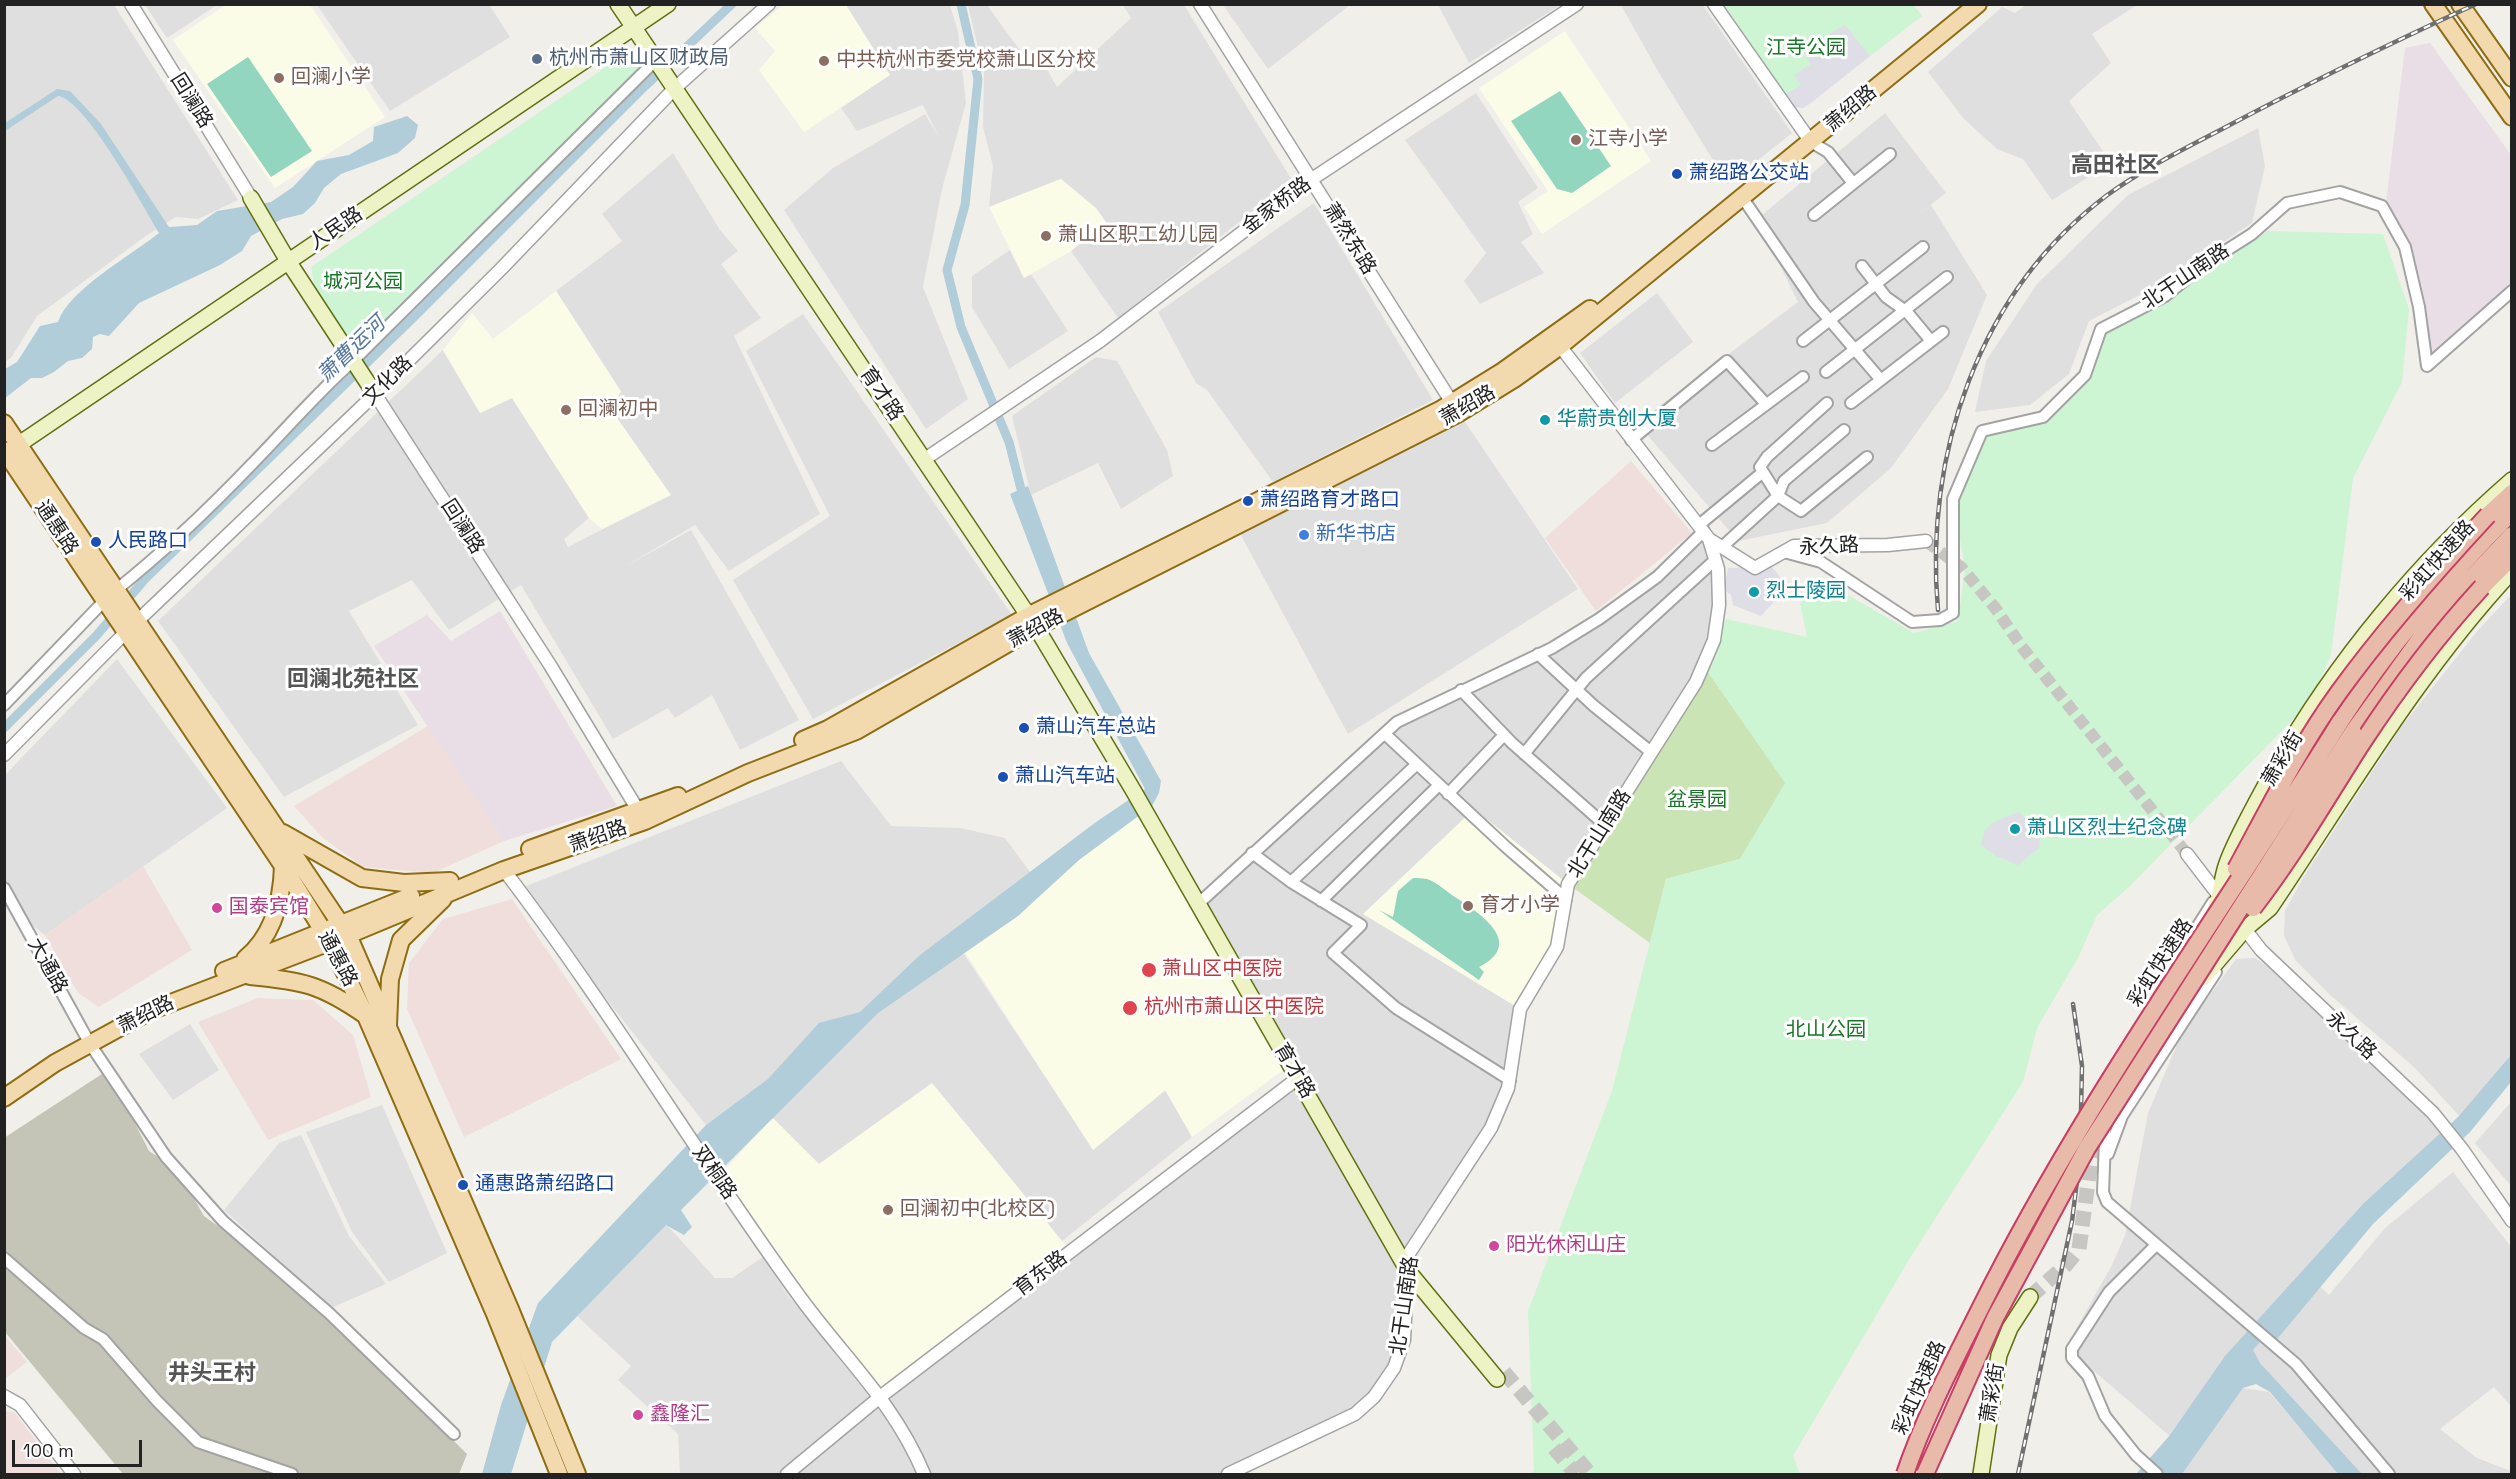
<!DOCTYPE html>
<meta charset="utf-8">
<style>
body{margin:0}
#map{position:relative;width:2516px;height:1479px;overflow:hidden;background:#f1efea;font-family:"Space Grotesk",sans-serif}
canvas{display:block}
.frame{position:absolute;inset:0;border:6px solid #222;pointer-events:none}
.scale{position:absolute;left:12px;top:1440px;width:130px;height:27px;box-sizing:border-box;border:3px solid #222;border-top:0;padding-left:8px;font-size:18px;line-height:21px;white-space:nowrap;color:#222;-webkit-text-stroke:4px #fff;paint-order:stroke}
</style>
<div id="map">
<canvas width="2516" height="1479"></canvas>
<div class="frame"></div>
<div class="scale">100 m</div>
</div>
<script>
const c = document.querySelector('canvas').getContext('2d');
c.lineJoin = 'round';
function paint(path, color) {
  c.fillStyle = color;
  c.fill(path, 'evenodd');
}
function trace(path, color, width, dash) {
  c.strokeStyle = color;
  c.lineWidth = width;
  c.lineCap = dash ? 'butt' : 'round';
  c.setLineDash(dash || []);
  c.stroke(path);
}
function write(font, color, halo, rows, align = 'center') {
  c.font = font + ' "Space Grotesk","Noto Sans SC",sans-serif';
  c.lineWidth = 6;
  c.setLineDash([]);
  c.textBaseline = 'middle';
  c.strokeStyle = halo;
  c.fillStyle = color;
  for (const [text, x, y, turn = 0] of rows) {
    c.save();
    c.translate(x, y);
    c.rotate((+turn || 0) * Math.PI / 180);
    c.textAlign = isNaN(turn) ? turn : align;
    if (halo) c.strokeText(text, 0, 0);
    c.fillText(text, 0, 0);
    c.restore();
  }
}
const residential = new Path2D(`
 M 5,5 L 114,5 L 238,200 L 198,219 L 176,217 L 147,235 L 37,316 L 11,358 L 5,362 Z
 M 145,5 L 217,5 L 167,38 Z
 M 317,5 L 492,5 L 490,6 L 510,37 L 390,111 Z
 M 846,5 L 950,5 L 958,32 L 966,103 L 942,189 L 923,287 L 968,399 L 926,429 L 784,210 L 833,168 L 925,114 L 939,137 L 923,105 L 857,131 L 841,108 L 889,75 Z
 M 968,5 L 987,5 L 1032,67 L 1042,61 L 1057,87 L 1131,18 L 1123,5 L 1184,5 L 1292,180 L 1118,318 L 1071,251 L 1106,222 L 1061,179 L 989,207 L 993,166 L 983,127 L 984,73 Z
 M 1223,5 L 1350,5 L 1268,69 Z
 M 1438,5 L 1560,5 L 1469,63 Z
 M 1621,5 L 1703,5 L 1792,133 L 1728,184 L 1659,73 Z
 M 2026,5 L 2137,5 L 2092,34 L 2111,63 L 2069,101 L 2111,163 L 2052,200 L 2023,159 L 1997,149 L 1964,119 L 1928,72 L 2002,7 L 2015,13 Z
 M 1476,93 L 1538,188 L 1518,202 L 1533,234 L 1521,242 L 1544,273 L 1480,304 L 1464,281 L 1486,253 L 1405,140 Z
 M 1885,113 L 1946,193 L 1916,216 L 1931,205 L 1987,295 L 1948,389 L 1891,468 L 1827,523 L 1738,541 L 1644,431 L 1649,414 L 1798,302 L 1757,219 Z
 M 2258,128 L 2265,166 L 2252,223 L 2155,287 L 2089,321 L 2069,374 L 2030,405 L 1975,412 L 1986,361 L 2037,284 L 2128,195 Z
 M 673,153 L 720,230 L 738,251 L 721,264 L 761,318 L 734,336 L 820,514 L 729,571 L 695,525 L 624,567 L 691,530 L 799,720 L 740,750 L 712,695 L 675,718 L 668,708 L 613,739 L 521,585 L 449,630 L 412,580 L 349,611 L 418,725 L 284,797 L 158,621 L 443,350 L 480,413 L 512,398 L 589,518 L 564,539 L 568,547 L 670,495 L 610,408 L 621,391 L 556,291 L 622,241 L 602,214 Z
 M 1314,203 L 1433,400 L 1273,482 L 1207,390 L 1196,383 L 1158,312 Z
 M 1010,250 L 1024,278 L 1031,274 L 1068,331 L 1009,369 L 972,307 L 972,276 Z
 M 1657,293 L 1693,342 L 1615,403 L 1580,353 Z
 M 803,314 L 1012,615 L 813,719 L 733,580 L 830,516 L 746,351 Z
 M 1096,357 L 1117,361 L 1167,450 L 1173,476 L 1121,509 L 1098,463 L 1031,495 L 1012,416 Z
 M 1459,413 L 1578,589 L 1348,734 L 1236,526 Z
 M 1709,539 L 1719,605 L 1696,682 L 1568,884 L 1520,1009 L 1508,1088 L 1408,1255 L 1401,1356 L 1355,1414 L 1228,1474 L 680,1474 L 678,1434 L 618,1380 L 650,1346 L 631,1366 L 577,1316 L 666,1224 L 715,1278 L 732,1278 L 763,1257 L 789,1297 L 880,1397 L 1298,1078 L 1199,905 L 1285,826 L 1406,724 L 1564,638 Z
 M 2511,595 L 2511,1066 L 2465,1122 L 2414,1067 L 2329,994 L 2296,961 L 2284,936 L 2285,911 L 2304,876 L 2402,726 L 2479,629 Z
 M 117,659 L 227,808 L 45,935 L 5,905 L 5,775 Z
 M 841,761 L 891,826 L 960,828 L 1005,838 L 1030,872 L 950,933 L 1093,1149 L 1166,1090 L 1192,1137 L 1062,1241 L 937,1089 L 819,1164 L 747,1095 L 706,1125 L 519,889 Z
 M 2255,958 L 2281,976 L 2425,1112 L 2443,1136 L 2310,1277 L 2329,1295 L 2385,1228 L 2453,1172 L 2511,1247 L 2511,1406 L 2494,1387 L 2440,1429 L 2477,1458 L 2511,1471 L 2511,1474 L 2352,1474 L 2252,1369 L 2179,1444 L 2066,1347 L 2112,1265 L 2125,1235 L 2148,1113 L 2182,1033 L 2236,959 Z
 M 190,1024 L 219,1070 L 173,1100 L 139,1054 Z
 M 2511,1102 L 2511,1186 L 2475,1143 Z
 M 382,1105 L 447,1253 L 389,1282 L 352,1232 L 306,1132 Z
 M 301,1135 L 349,1236 L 386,1284 L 331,1308 L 224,1210 L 279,1143 Z
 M 2243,1388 L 2269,1392 L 2340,1474 L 2179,1474 Z`);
const commercial = new Path2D(`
 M 1631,461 L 1692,533 L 1596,611 L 1545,538 Z
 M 428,726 L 504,841 L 433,873 L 363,867 L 322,837 L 294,806 Z
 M 143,866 L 192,950 L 99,1007 L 78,993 L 45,935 Z
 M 512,899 L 621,1059 L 464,1137 L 407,1009 L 409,963 L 443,919 Z
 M 258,998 L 313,1000 L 353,1035 L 371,1097 L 268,1140 L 198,1022 Z
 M 5,1336 L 27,1362 L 5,1379 L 4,1379 Z
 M 5,1411 L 14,1412 L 61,1474 L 5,1474 Z`);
const industrial = new Path2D(`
 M 2430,43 L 2511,155 L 2512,290 L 2427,366 L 2405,247 L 2385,211 L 2405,48 Z
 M 500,611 L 617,806 L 504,841 L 374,646 L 427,615 L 451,641 Z`);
const education = new Path2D(`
 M 226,5 L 310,5 L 385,117 L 275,188 L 173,40 Z
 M 783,5 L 846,5 L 890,75 L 804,132 L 759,70 L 775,51 L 755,28 Z
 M 1565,31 L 1651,161 L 1542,234 L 1524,207 L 1548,191 L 1479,88 Z
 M 1061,179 L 1096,208 L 1106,222 L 1071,251 L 1024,278 L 989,207 Z
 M 556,291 L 621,392 L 610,408 L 671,495 L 602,529 L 589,518 L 512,398 L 480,413 L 443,350 L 472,313 L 493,339 Z
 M 1474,809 L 1568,884 L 1562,923 L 1520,1009 L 1363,914 Z
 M 1145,811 L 1290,1065 L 1192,1137 L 1165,1090 L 1093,1150 L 965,952 L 1018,916 L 1079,860 Z
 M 932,1083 L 1071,1252 L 880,1397 L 718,1178 L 772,1117 L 819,1164 Z`);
const construction = new Path2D(`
 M 108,1070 L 149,1151 L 177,1169 L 204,1216 L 288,1276 L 467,1454 L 459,1474 L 123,1474 L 5,1332 L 4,1138 Z`);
const grass = new Path2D(`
 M 1703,665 L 1786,783 L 1740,859 L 1666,879 L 1650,943 L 1568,884 Z`);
const park = new Path2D(`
 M 1723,5 L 1914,5 L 1922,16 L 1803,108 C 1781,105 1736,26 1723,5 Z
 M 631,50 L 645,63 L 355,354 L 315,289 L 311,267 Z
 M 2268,231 L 2383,234 L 2409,309 L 2402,382 L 2353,478 L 2331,655 L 2310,702 L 2130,886 L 2097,915 L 2079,956 L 2037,1028 L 2023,1082 L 1910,1258 L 1793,1456 L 1800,1474 L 1531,1474 L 1534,1470 L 1528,1311 L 1612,1091 L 1666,879 L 1740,859 L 1785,783 L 1703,665 L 1726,619 L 1807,637 L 1800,603 L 1825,582 L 1914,633 L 1958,621 L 1965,568 L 1953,499 L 1982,431 L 2043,417 L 2085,375 L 2101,329 L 2193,281 Z`);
const pitch = new Path2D(`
 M 248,57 L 312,151 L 271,177 L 207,84 Z
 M 1560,91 L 1611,166 L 1572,193 L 1557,189 L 1511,121 Z
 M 1413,878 C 1417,878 1423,878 1427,879 C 1437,882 1447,892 1455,897 C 1478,912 1527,943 1479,967 L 1484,972 L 1479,980 L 1379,910 L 1393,917 L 1398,891 Z`);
const plaza = new Path2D(`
 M 1845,25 L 1870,56 L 1811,103 L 1803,108 L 1795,107 L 1784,95 L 1801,85 L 1794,75 L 1811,64 L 1802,49 Z
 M 1772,567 L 1781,578 L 1778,588 L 1780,595 L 1761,616 L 1733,605 L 1731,595 L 1724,590 L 1728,568 Z
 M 2018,812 L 2038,829 L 2040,847 L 2018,865 L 1996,856 L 1981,845 L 1985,830 L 1994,822 Z`);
const water = new Path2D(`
 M 57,89 L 70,91 L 101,124 L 169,227 L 197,225 L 217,211 L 271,202 L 293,187 L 317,161 L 349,155 L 373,141 L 374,127 L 407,116 L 418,125 L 415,138 L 398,153 L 341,174 L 324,188 L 315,203 L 303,214 L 282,219 L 251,236 L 242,251 L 220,265 L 139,303 L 109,336 L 100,334 L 93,337 L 92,349 L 82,358 L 68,361 L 54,372 L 42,378 L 31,378 L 5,398 L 5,369 L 17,362 L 40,326 L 58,322 C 69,289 132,255 159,233 C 143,206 85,99 58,96 L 5,131 L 5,123 Z
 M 1028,486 L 1089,653 L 1161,781 L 1159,793 L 1152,806 L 1079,860 L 1018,916 L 878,1013 L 681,1210 L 692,1227 L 684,1235 L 666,1225 L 552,1342 L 511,1474 L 482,1474 L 501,1405 L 538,1303 L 706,1125 L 768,1079 L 819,1023 L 860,1012 L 920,955 L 1096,822 L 1145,789 L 1067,643 L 1010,494 Z
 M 2511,1055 L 2511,1082 L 2470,1132 L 2373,1224 L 2273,1344 L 2261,1341 L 2253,1350 L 2260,1363 L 2362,1474 L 2338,1474 L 2270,1392 L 2256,1384 L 2243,1388 L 2182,1474 L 2136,1474 L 2170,1435 L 2225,1356 L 2364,1203 L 2458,1117 Z`);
const canal = new Path2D(`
 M 961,4 L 978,79 L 965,205 L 947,270 L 961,327 L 1009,442 L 1021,489
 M 4,728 L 96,636 L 145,579 L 419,312 L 643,88 L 732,4`);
const tertiaryTunnel = new Path2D(`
 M 1926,541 L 1961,567 L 1996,609 L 2021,646 L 2187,854`);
const secondaryTunnel = new Path2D(`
 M 2030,1297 L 2066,1265 L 2079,1249 L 2094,1138
 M 1504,1372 L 1590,1474
 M 1554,1448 L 1576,1474`);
const minor = new Path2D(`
 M 1811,142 L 1828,152 L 1853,183
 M 1742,197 L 1814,302 L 1881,380
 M 1814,215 L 1890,154
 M 1862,266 L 1886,297 L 1907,312 L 1931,341
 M 1803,341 L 1923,247
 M 1826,372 L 1947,277
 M 1851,403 L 1943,332
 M 1631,440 L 1727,361 L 1766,404
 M 1712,445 L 1803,377
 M 1763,472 L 1778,496 L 1801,511 L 1867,457
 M 1699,525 L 1763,472 L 1760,467 L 1767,457 L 1827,403
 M 1722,547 L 1778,496 L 1784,481 L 1844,430
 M 1784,552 L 1821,562 L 1912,622 L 1940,620 L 1953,613 L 1953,499 L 1982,431 L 2043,417 L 2085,375 L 2101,329 L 2165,296 L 2205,264 L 2252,234 L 2287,203 L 2340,192 L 2382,206 L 2405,247 L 2419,307 L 2427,366 L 2512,291
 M 116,590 C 165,551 210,508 254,462 C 287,428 317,393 353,361 L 656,60
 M 1538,654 L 1594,706 L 1651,752
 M 1461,690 L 1512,743 L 1605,825
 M 4,705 L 105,600
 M 1385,734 L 1506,847 L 1566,899
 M 1524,754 L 1586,678 L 1715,560
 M 1448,794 L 1504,735
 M 1252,853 L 1291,882 L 1361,925 L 1333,953 L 1396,1008 L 1510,1080
 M 1291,882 L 1417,764
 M 4,888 L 90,1044 L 166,1157 L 223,1221 L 329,1313 L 454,1434
 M 1321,901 L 1439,785
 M 1198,904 L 1397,722 L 1552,648 L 1599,619 L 1657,577 L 1704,531
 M 2165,978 L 2213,902
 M 2107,1089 L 2103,1192 L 2107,1202 L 2296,1364 L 2389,1474
 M 2108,1154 L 2122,1116 L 2216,972
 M 2156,1245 L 2109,1292 L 2072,1349 L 2072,1358 L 2088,1376 L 2105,1416 L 2136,1455 L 2157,1474
 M 4,1258 L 84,1328 L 103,1339 L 157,1401 L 198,1442 L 292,1474`);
const tertiary = new Path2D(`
 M 131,4 L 251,198
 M 1200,4 L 1456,409
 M 1714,4 L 1811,142
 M 375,394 L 550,665 L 641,815
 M 925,459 L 1100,341 L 1312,179 L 1577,4
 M 1709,539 L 1755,568 L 1794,546 L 1888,545 L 1926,541
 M 4,755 L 126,632 L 375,394 L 501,269 L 675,88 L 769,4
 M 2187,854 L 2223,901
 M 504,870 C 608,1006 696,1154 797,1293 C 842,1356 893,1400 924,1474
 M 2241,924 L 2261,950 L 2433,1113 L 2462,1149 L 2512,1221
 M 4,1396 L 20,1405 L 74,1474
 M 787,1474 L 880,1397 L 1298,1078
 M 1228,1474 L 1355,1414 L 1374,1397 L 1394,1368 L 1404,1340 L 1408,1255 L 1491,1128 L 1508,1088 L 1520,1009 L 1557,947 L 1568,884 L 1696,682 L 1714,640 L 1719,605 L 1718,569 L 1709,539 L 1560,346`);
const secondary = new Path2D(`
 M 618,4 L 1036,627 L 1133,790 L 1408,1271 L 1497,1379
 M 251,198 L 288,261 L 375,394
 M 9,451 L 668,4
 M 2213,914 C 2221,900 2221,881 2226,866 C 2235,839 2261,794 2275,768 C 2336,661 2419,561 2512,480
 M 2203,978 L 2245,929 L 2270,908 C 2347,794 2417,673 2512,571
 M 1981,1474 L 1999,1355 L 2010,1328 L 2030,1297`);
const primary = new Path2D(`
 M 2433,4 L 2512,117
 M 2460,4 L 2512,78
 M 4,423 L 348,935 L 510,1309 L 577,1474
 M 4,450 L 283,866 L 330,942 L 366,1016 L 495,1314 L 559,1474
 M 803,740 L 828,729 L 1028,616 L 1440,410 L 1503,371 L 1590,309
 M 283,833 L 362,878 L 404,883 L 450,881
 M 530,849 L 678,796
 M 245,959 C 273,936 282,900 283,866
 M 224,971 L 411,896
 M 250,976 C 303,981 320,984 365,1015
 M 388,1025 L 390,979 L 401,940 L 443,899
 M 4,1098 L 55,1063 L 150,1011 L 348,935 L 504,870 L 645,821 L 748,773 L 856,731 L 1036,627 L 1459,413 L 1514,379 L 1560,346 L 1978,4`);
const trunk = new Path2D(`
 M 2488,515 L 2512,493
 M 2482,587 L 2512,557
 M 2340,722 C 2390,645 2447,577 2512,512
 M 2353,732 L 2440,611 L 2512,535`);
const rail = new Path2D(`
 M 1938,610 C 1924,455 1978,293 2106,196 C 2143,169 2184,149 2224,128 C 2307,84 2391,43 2476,4
 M 2018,1474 L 2072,1221 L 2080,1157 L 2082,1066 L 2073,1004`);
const trunkBridge = new Path2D(`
 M 2236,869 C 2268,810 2299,747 2339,692 C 2384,630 2436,571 2488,515
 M 2253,908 C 2294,855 2326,799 2362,743 C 2398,688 2438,635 2482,587
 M 1905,1474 C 1924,1418 1953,1363 1980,1309 C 2082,1104 2219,917 2340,722
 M 1925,1474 L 1995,1318 L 2087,1148 L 2353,732`);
const markers = [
 [537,59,6,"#5c6f8a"],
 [824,61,6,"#8d6e63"],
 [279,78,6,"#8d6e63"],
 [1576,140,6,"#8d6e63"],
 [1677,174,6,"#1a4fb4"],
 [1046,236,6,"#8d6e63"],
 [566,410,6,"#8d6e63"],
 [1545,420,6,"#0f9aa8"],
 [1248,501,6,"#1a4fb4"],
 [1304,535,6,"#3f7fe0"],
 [96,542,6,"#1a4fb4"],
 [1754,592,6,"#0f9aa8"],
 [1024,728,6,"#1a4fb4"],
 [1003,777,6,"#1a4fb4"],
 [2015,829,6,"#0f9aa8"],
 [1468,906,6,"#8d6e63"],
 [217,908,6,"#d1479c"],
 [1149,970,8,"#e0444e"],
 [1130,1008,8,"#e0444e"],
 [463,1185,6,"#1a4fb4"],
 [888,1210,6,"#8d6e63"],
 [1494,1246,6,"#d1479c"],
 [638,1415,6,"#d1479c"]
];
const parkNames = [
 ["江寺公园",1806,49],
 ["城河公园",363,283],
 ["盆景园",1697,801],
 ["北山公园",1826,1031]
];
const serviceNames = [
 ["杭州市萧山区财政局",549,59]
];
const educationNames = [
 ["中共杭州市委党校萧山区分校",836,61],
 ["回澜小学",291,78],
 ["江寺小学",1588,140],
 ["萧山区职工幼儿园",1058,236],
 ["回澜初中",578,410],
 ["育才小学",1480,906],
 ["回澜初中(北校区)",900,1210]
];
const streetNames = [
 ["回澜路",191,101,58],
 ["萧绍路",1851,109,-40],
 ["金家桥路",1277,206,-37],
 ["人民路",336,229,-34],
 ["萧然东路",1349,239,58],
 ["北干山南路",2186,277,-34],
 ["文化路",388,381,-45],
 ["育才路",881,394,56],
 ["萧绍路",1468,406,-30],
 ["回澜路",462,527,57],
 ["通惠路",56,528,56],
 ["永久路",1829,547,-3],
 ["彩虹快速路",2438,561,-48],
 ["萧绍路",1036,629,-28],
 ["萧彩街",2283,759,-59],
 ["北干山南路",1600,834,-58],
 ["萧绍路",598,837,-19],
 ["通惠路",337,959,62],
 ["彩虹快速路",2161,963,-57],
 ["大通路",47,966,61],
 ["萧绍路",146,1015,-26],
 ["永久路",2351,1036,43],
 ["育才路",1294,1071,60],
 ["双桐路",714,1173,55],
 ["育东路",1041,1274,-37],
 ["北干山南路",1405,1306,-82],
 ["彩虹快速路",1920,1388,-66],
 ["萧彩街",1993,1393,-81]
];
const transitNames = [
 ["萧绍路公交站",1689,174],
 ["萧绍路育才路口",1260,501],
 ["人民路口",108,542],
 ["萧山汽车总站",1036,728],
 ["萧山汽车站",1015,777],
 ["通惠路萧绍路口",475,1185]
];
const cultureNames = [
 ["华蔚贵创大厦",1557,420],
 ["烈士陵园",1766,592],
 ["萧山区烈士纪念碑",2027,829]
];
const shopNames = [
 ["新华书店",1316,535]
];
const hotelNames = [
 ["国泰宾馆",229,908],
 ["阳光休闲山庄",1506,1246],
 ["鑫隆汇",650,1415]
];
const healthNames = [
 ["萧山区中医院",1162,970],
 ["杭州市萧山区中医院",1144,1008]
];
const waterNames = [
 ["萧曹运河",352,350,-44]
];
const quarterNames = [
 ["高田社区",2115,166],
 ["回澜北苑社区",353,680],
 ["井头王村",212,1374]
];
paint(residential, '#e0dfdf');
paint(commercial, '#efdedc');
paint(industrial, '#e9dde6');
paint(education, '#fbfce8');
paint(construction, '#c4c5b6');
paint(grass, '#cae4b6');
paint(park, '#cdf4d3');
paint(pitch, '#92d6c0');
paint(plaza, '#dfdee7');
paint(water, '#b0cdd9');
trace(canal, '#b0cdd9', 9);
trace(tertiaryTunnel, '#c8c6c2', 12, [12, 6]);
trace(secondaryTunnel, '#c8c6c2', 15, [15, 8]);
trace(minor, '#a3a3a3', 14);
trace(tertiary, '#a3a3a3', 15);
trace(secondary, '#607012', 18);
trace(primary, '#8e6d12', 20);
trace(trunk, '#c83e65', 20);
trace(minor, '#fff', 10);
trace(tertiary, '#fff', 12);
trace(secondary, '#eef3c5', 15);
trace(primary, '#f2d9ae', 16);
trace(trunk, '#e8baa9', 16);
trace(rail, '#707070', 4.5);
trace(rail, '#fff', 2, [7]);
trace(trunkBridge, '#c83e65', 20, []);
trace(trunkBridge, '#e8baa9', 16);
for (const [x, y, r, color] of markers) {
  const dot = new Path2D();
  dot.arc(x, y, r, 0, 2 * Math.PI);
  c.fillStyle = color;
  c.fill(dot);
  trace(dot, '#fff', 2);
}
write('20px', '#197727', '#fff', parkNames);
write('20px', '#4e5e75', '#fff', serviceNames, 'left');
write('20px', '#785e54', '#fff', educationNames, 'left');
write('20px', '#222', '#fff', streetNames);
write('20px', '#164399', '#fff', transitNames, 'left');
write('20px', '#0d838f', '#fff', cultureNames, 'left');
write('20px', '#366cbe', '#fff', shopNames, 'left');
write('20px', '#b23c85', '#fff', hotelNames, 'left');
write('20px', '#be3a42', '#fff', healthNames, 'left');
write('italic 21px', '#5476a0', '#fff', waterNames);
write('bold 22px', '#555', '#fff', quarterNames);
</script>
